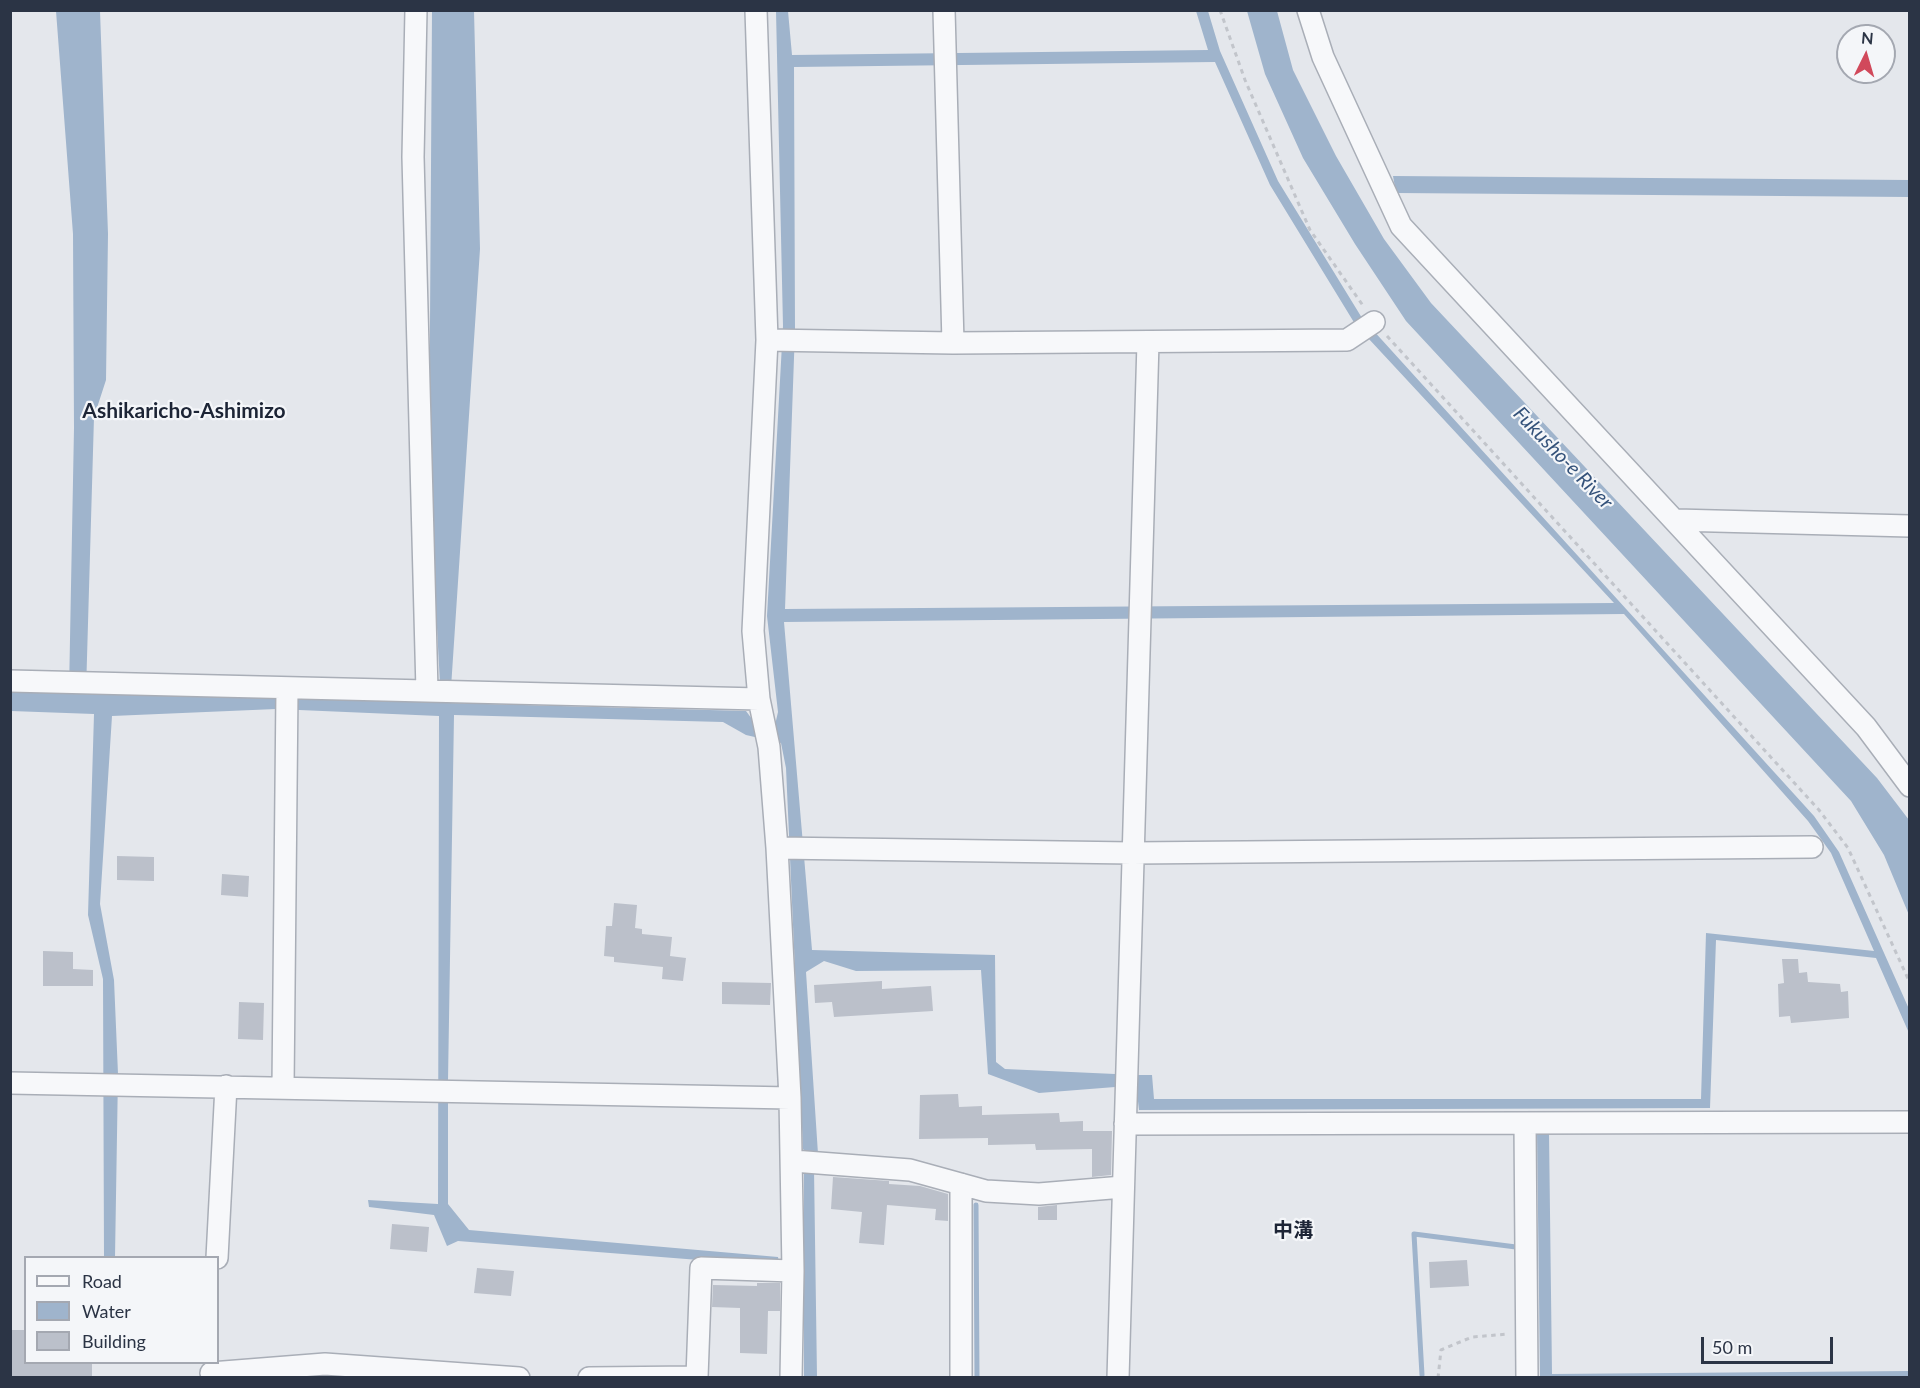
<!DOCTYPE html>
<meta charset="utf-8">
<style>
body{margin:0}
#map{position:relative;width:1920px;height:1388px;overflow:hidden;background:#e4e7ec;font-family:Lato,sans-serif}
canvas{display:block}
.frame{position:absolute;inset:0;border:12px solid #2b3445;pointer-events:none}
.legend{position:absolute;left:24px;top:1256px;width:195px;height:108px;box-sizing:border-box;background:#f4f6f9;border:2px solid #a4a8b1;margin:0;padding:8px 10px;list-style:none;font-size:18px;color:#2b3445}
.legend li{display:flex;align-items:center;gap:12px;height:30px}
.legend b{width:30px;border:2px solid #a4a8b1}
.north{position:absolute;left:1836px;top:24px;width:60px;height:60px;box-sizing:border-box;background:#f4f6f9;border:2px solid #a4a8b1;border-radius:50%;rotate:5deg;font-size:16px;font-weight:700;line-height:24px;text-align:center;color:#2b3445}
.north::after{content:'';display:block;margin:auto;width:21px;height:27px;background:#d1495b;clip-path:polygon(50% 0,100% 100%,50% 72%,0 100%)}
.scale{position:absolute;left:1701px;top:1337px;width:132px;height:27px;box-sizing:border-box;border:3px solid #2b3445;border-top:0;padding-left:8px;font-size:18px;line-height:21px;white-space:nowrap;color:#2b3445;-webkit-text-stroke:4px #f4f6f9;paint-order:stroke}
</style>
<div id="map">
<canvas width="1920" height="1388"></canvas>
<div class="frame"></div>
<ul class="legend">
<li><b style="height:8px;background:#f7f8fa"></b>Road</li>
<li><b style="height:16px;background:#9fb4cc"></b>Water</li>
<li><b style="height:16px;background:#bbc0ca"></b>Building</li>
</ul>
<div class="north">N</div>
<div class="scale">50 m</div>
</div>
<script>
const c = document.querySelector('canvas').getContext('2d');
c.lineJoin = 'round';
function paint(path, color) {
  c.fillStyle = color;
  c.fill(path, 'evenodd');
}
function trace(path, color, width, dash) {
  c.strokeStyle = color;
  c.lineWidth = width;
  c.lineCap = dash ? 'butt' : 'round';
  c.setLineDash(dash || []);
  c.stroke(path);
}
function write(font, color, halo, rows, align = 'center') {
  c.font = font + ' Lato,"Noto Sans JP",sans-serif';
  c.lineWidth = 4.5;
  c.setLineDash([]);
  c.textBaseline = 'middle';
  c.strokeStyle = halo;
  c.fillStyle = color;
  for (const [text, x, y, turn = 0] of rows) {
    c.save();
    c.translate(x, y);
    c.rotate((+turn || 0) * Math.PI / 180);
    c.textAlign = isNaN(turn) ? turn : align;
    if (halo) c.strokeText(text, 0, 0);
    c.fillText(text, 0, 0);
    c.restore();
  }
}
const water = new Path2D(`
 M 56,11 L 100,11 L 108,234 L 106,380 L 94,417 L 86,692 L 439,702 L 440,684 L 429,478 L 432,11 L 474,11 L 480,249 L 450,703 L 746,711 L 755,723 L 775,725 L 778,712 L 767,616 L 783,326 L 776,11 L 788,11 L 792,55 L 1208,50 L 1196,11 L 1208,11 L 1220,51 L 1278,181 L 1362,318 L 1814,816 L 1839,852 L 1909,1009 L 1909,1033 L 1876,958 L 1716,940 L 1710,1108 L 1139,1110 L 1135,1075 L 1152,1075 L 1154,1099 L 1701,1099 L 1706,933 L 1874,951 L 1831,853 L 1808,821 L 1624,614 L 784,622 L 812,950 L 995,955 L 996,1062 L 1005,1069 L 1115,1074 L 1115,1087 L 1039,1093 L 988,1074 L 981,970 L 856,971 L 824,961 L 806,972 L 818,1154 L 808,1155 L 803,1149 L 786,768 L 781,743 L 746,735 L 723,722 L 454,715 L 448,1080 L 448,1204 L 469,1230 L 778,1257 L 779,1263 L 699,1260 L 458,1241 L 447,1246 L 434,1215 L 369,1207 L 368,1200 L 438,1204 L 439,716 L 276,709 L 112,716 L 100,904 L 114,980 L 118,1074 L 115,1257 L 104,1257 L 103,979 L 88,915 L 94,714 L 11,711 L 11,691 L 69,692 L 74,428 L 73,234 ZM 1215,62 L 1270,185 L 1355,324 L 1614,603 L 785,609 L 795,330 L 794,67 Z
 M 1247,11 L 1277,11 L 1293,70 L 1336,156 L 1384,239 L 1431,303 L 1877,778 L 1909,820 L 1909,915 L 1884,855 L 1851,801 L 1406,321 L 1355,244 L 1303,158 L 1265,74 Z
 M 1393,176 L 1909,180 L 1910,197 L 1396,193 Z
 M 1537,1131 L 1549,1132 L 1552,1374 L 1909,1371 L 1909,1377 L 1540,1377 Z
 M 814,1169 L 817,1377 L 804,1378 L 804,1171 Z`);
const stream = new Path2D(`
 M 976,1205 L 977,1378
 M 1422,1375 L 1414,1234 L 1516,1247`);
const building = new Path2D(`
 M 117,856 L 154,857 L 154,881 L 117,880 Z
 M 222,874 L 249,876 L 248,897 L 221,895 Z
 M 614,903 L 637,905 L 635,928 L 642,929 L 642,934 L 672,937 L 670,956 L 686,958 L 683,981 L 662,979 L 663,967 L 614,962 L 614,957 L 604,956 L 606,926 L 612,926 Z
 M 43,951 L 73,952 L 73,969 L 93,970 L 93,986 L 43,986 Z
 M 1782,959 L 1798,959 L 1799,973 L 1807,972 L 1808,982 L 1840,984 L 1841,992 L 1848,991 L 1849,1018 L 1791,1023 L 1790,1016 L 1779,1017 L 1778,984 L 1784,983 Z
 M 882,981 L 882,989 L 931,986 L 933,1011 L 834,1017 L 832,1002 L 815,1003 L 814,985 Z
 M 722,982 L 771,983 L 770,1005 L 722,1004 Z
 M 239,1002 L 264,1003 L 263,1040 L 238,1039 Z
 M 958,1094 L 959,1107 L 982,1106 L 982,1115 L 1059,1113 L 1060,1122 L 1083,1121 L 1083,1131 L 1112,1131 L 1111,1175 L 1092,1177 L 1092,1149 L 1036,1150 L 1035,1144 L 988,1145 L 988,1138 L 919,1139 L 920,1095 Z
 M 833,1177 L 889,1181 L 889,1184 L 920,1186 L 948,1194 L 948,1221 L 935,1220 L 936,1209 L 887,1205 L 884,1245 L 859,1243 L 862,1212 L 831,1209 Z
 M 1057,1205 L 1057,1220 L 1038,1220 L 1038,1207 Z
 M 392,1224 L 429,1227 L 427,1252 L 390,1249 Z
 M 1467,1260 L 1469,1286 L 1430,1288 L 1429,1262 Z
 M 477,1268 L 514,1271 L 511,1296 L 474,1293 Z
 M 757,1283 L 780,1283 L 780,1311 L 768,1311 L 767,1354 L 740,1353 L 740,1308 L 712,1307 L 713,1285 L 757,1286 Z
 M 10,1330 L 26,1330 L 26,1362 L 92,1362 L 92,1377 L 10,1377 Z`);
const path = new Path2D(`
 M 1220,10 L 1245,80 L 1310,230 L 1364,307
 M 1387,336 L 1819,810 L 1848,848 L 1910,983
 M 1438,1378 L 1441,1350 L 1472,1337 L 1508,1334`);
const minor = new Path2D(`
 M 416,10 L 413,157 L 427,691
 M 756,10 L 767,340 L 753,631 L 759,699 L 769,747 L 777,848 L 790,1098 L 793,1271 L 791,1378
 M 944,10 L 953,343
 M 1308,10 L 1323,57 L 1401,226 L 1866,727 L 1910,786
 M 767,340 L 953,343 L 1347,340 L 1374,322
 M 1676,520 L 1910,526
 M 10,681 L 759,699
 M 777,848 L 1132,853 L 1812,847
 M 10,1083 L 790,1098
 M 283,1087 L 287,690
 M 1525,1123 L 1527,1378
 M 1125,1124 L 1910,1122
 M 793,1161 L 910,1170 L 986,1191 L 1039,1194 L 1123,1187
 M 961,1184 L 961,1378
 M 217,1258 L 226,1086
 M 211,1373 L 325,1364 L 519,1378
 M 589,1378 L 697,1377 L 701,1268 L 793,1271
 M 1118,1378 L 1148,342`);
const waterNames = [
 ["Fukusho-e River",1563,458,46]
];
const neighbourhoodNames = [
 ["中溝",1293,1231]
];
const quarterNames = [
 ["Ashikaricho-Ashimizo",184,411]
];
paint(water, '#9fb4cc');
trace(stream, '#9fb4cc', 5);
paint(building, '#bbc0ca');
trace(minor, '#a9aeb7', 24);
trace(path, '#c2c5cb', 3, [4.5, 4.5]);
trace(minor, '#f7f8fa', 21);
write('italic 20px', '#34527a', '#f4f6f9', waterNames);
write('bold 20px', '#1d2536', '#f4f6f9', neighbourhoodNames);
write('bold 21px', '#1d2536', '#f4f6f9', quarterNames);
</script>
